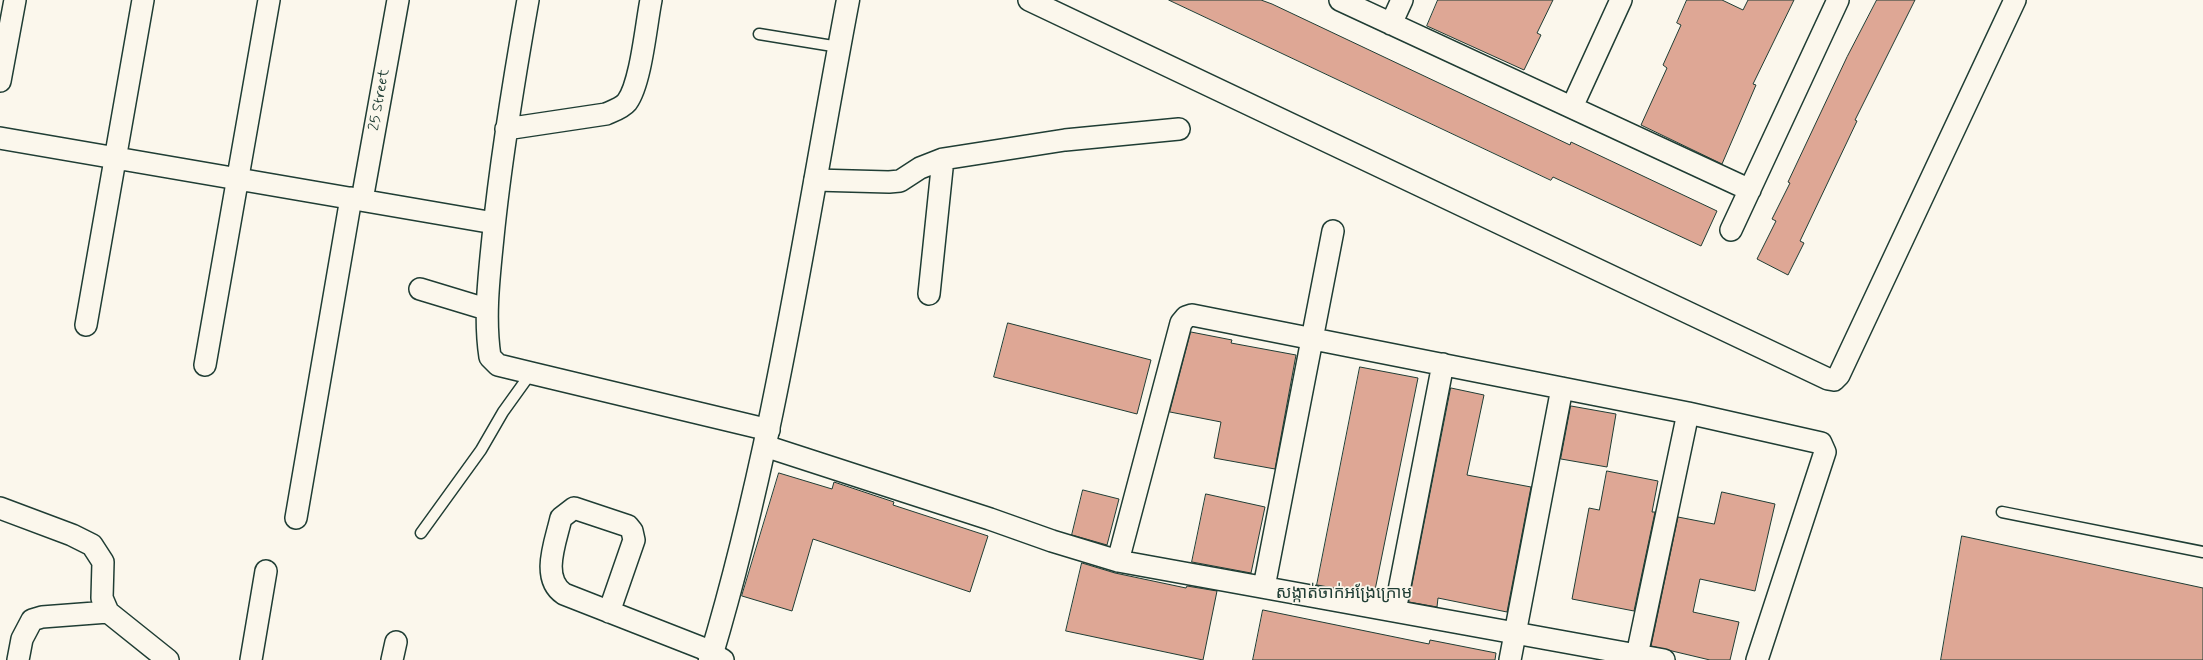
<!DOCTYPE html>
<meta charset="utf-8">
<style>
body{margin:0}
canvas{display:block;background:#fbf7ec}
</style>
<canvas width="2203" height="660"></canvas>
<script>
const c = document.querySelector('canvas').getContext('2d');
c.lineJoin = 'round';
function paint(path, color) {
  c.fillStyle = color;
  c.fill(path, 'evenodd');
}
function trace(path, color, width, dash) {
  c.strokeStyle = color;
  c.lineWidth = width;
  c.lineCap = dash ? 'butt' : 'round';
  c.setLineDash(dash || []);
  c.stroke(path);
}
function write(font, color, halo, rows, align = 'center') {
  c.font = font + ' Mynerve,"Noto Sans Khmer",sans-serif';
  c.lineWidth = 3.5;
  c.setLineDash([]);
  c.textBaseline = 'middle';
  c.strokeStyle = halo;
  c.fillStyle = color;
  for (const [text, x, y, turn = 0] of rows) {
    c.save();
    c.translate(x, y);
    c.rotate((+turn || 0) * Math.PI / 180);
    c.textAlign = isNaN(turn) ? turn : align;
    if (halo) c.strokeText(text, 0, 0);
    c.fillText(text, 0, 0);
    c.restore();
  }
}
const building = new Path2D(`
 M 1169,0 L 1261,0 L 1272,4 L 1570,145 L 1571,142 L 1717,211 L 1701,246 L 1553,177 L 1551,180 Z
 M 1438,0 L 1553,0 L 1537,33 L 1541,35 L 1524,70 L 1427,26 Z
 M 1687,0 L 1722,0 L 1743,10 L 1748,0 L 1794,0 L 1753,84 L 1756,85 L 1722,164 L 1641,125 L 1667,68 L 1663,65 L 1681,25 L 1677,23 Z
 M 1877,0 L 1915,0 L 1855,120 L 1857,121 L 1800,241 L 1804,243 L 1788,275 L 1757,259 L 1776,221 L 1772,219 L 1790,183 L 1788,182 L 1847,57 Z
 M 1008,323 L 1151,360 L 1137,414 L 994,377 Z
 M 1191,332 L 1232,340 L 1231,343 L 1296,355 L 1275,469 L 1214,458 L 1221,422 L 1170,412 Z
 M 1360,367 L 1418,378 L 1374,595 L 1317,585 Z
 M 1451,388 L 1484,395 L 1467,475 L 1531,487 L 1507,612 L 1438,598 L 1437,607 L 1409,602 Z
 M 1571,406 L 1616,414 L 1607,467 L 1561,459 Z
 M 1607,471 L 1658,481 L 1652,512 L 1655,512 L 1634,611 L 1572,599 L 1589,508 L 1599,510 Z
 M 779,473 L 832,489 L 834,482 L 894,502 L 893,505 L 988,536 L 970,592 L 813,539 L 792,611 L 742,596 Z
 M 1083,490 L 1119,499 L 1107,545 L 1072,535 Z
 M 1722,492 L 1775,504 L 1755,591 L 1700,579 L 1693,612 L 1739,622 L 1730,660 L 1710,660 L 1651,646 L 1678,517 L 1714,524 Z
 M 1206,494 L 1265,507 L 1251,573 L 1192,562 Z
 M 1962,536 L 2203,588 L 2203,660 L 1941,660 Z
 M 1082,563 L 1115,573 L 1186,588 L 1187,586 L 1217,591 L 1203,660 L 1066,631 Z
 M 1263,610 L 1429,644 L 1430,640 L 1496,653 L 1495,660 L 1253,660 Z`);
const lane = new Path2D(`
 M 759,34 L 839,47
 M 2002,512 L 2203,552
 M 421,533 L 481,450 L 503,412 L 531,373`);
const street = new Path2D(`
 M 528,0 C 514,79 501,157 493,237 C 489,277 484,317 490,357 L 498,365 L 531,373 L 769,430
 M 1029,0 L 1828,379 L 1834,380 L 1839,375 L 2015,0
 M 1340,0 L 1750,190
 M 1391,24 L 1402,0
 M 0,81 L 15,0
 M 1572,107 L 1621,0
 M 506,129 L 606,114 C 613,111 622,108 627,102 C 641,83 646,25 651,0
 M 0,138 L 494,223
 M 815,180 L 889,182 L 900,181 L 920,168 L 943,159 L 1065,140 L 1179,129
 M 362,200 L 398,0
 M 1731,230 L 1838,0
 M 420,289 L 486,309
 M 929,294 L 943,159
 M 86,325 L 143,0
 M 205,365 L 269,0
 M 765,446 L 990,519 L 1052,541 L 1118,561 L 1664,660
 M 0,508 L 72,535 L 92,545 L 103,562 L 102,598 L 108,612 L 168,660
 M 296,518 L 351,198
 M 1118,561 L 1181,323 L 1186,317 L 1192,315 L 1688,413 L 1821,443 L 1825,452 L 1757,660
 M 1264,587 L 1333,231
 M 1395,611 L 1443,364
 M 609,612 L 634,540 L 632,531 L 628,526 L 574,508 L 561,518 C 556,541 540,578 564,594 L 702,648 L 723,660
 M 18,660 L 22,639 L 32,620 L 42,617 L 108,612
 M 251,660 L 266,571
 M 392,660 L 396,642
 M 1510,660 L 1562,388
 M 1636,660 L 1688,413`);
const secondary = new Path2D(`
 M 710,660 C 775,444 806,221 848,0`);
const streetNames = [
 ["25 Street",380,100,-80]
];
const quarterNames = [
 ["សង្កាត់ចាក់អង្រែក្រោម",1344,594]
];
paint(building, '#dea795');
trace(building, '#1f3d34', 1);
trace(lane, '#1f3d34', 13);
trace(street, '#1f3d34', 24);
trace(secondary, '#1f3d34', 25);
trace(lane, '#fbf7ec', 10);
trace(street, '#fbf7ec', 21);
trace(secondary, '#fbf7ec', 22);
write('15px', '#1f3d34', '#fbf7ec', streetNames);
write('17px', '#1f3d34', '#fbf7ec', quarterNames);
</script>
